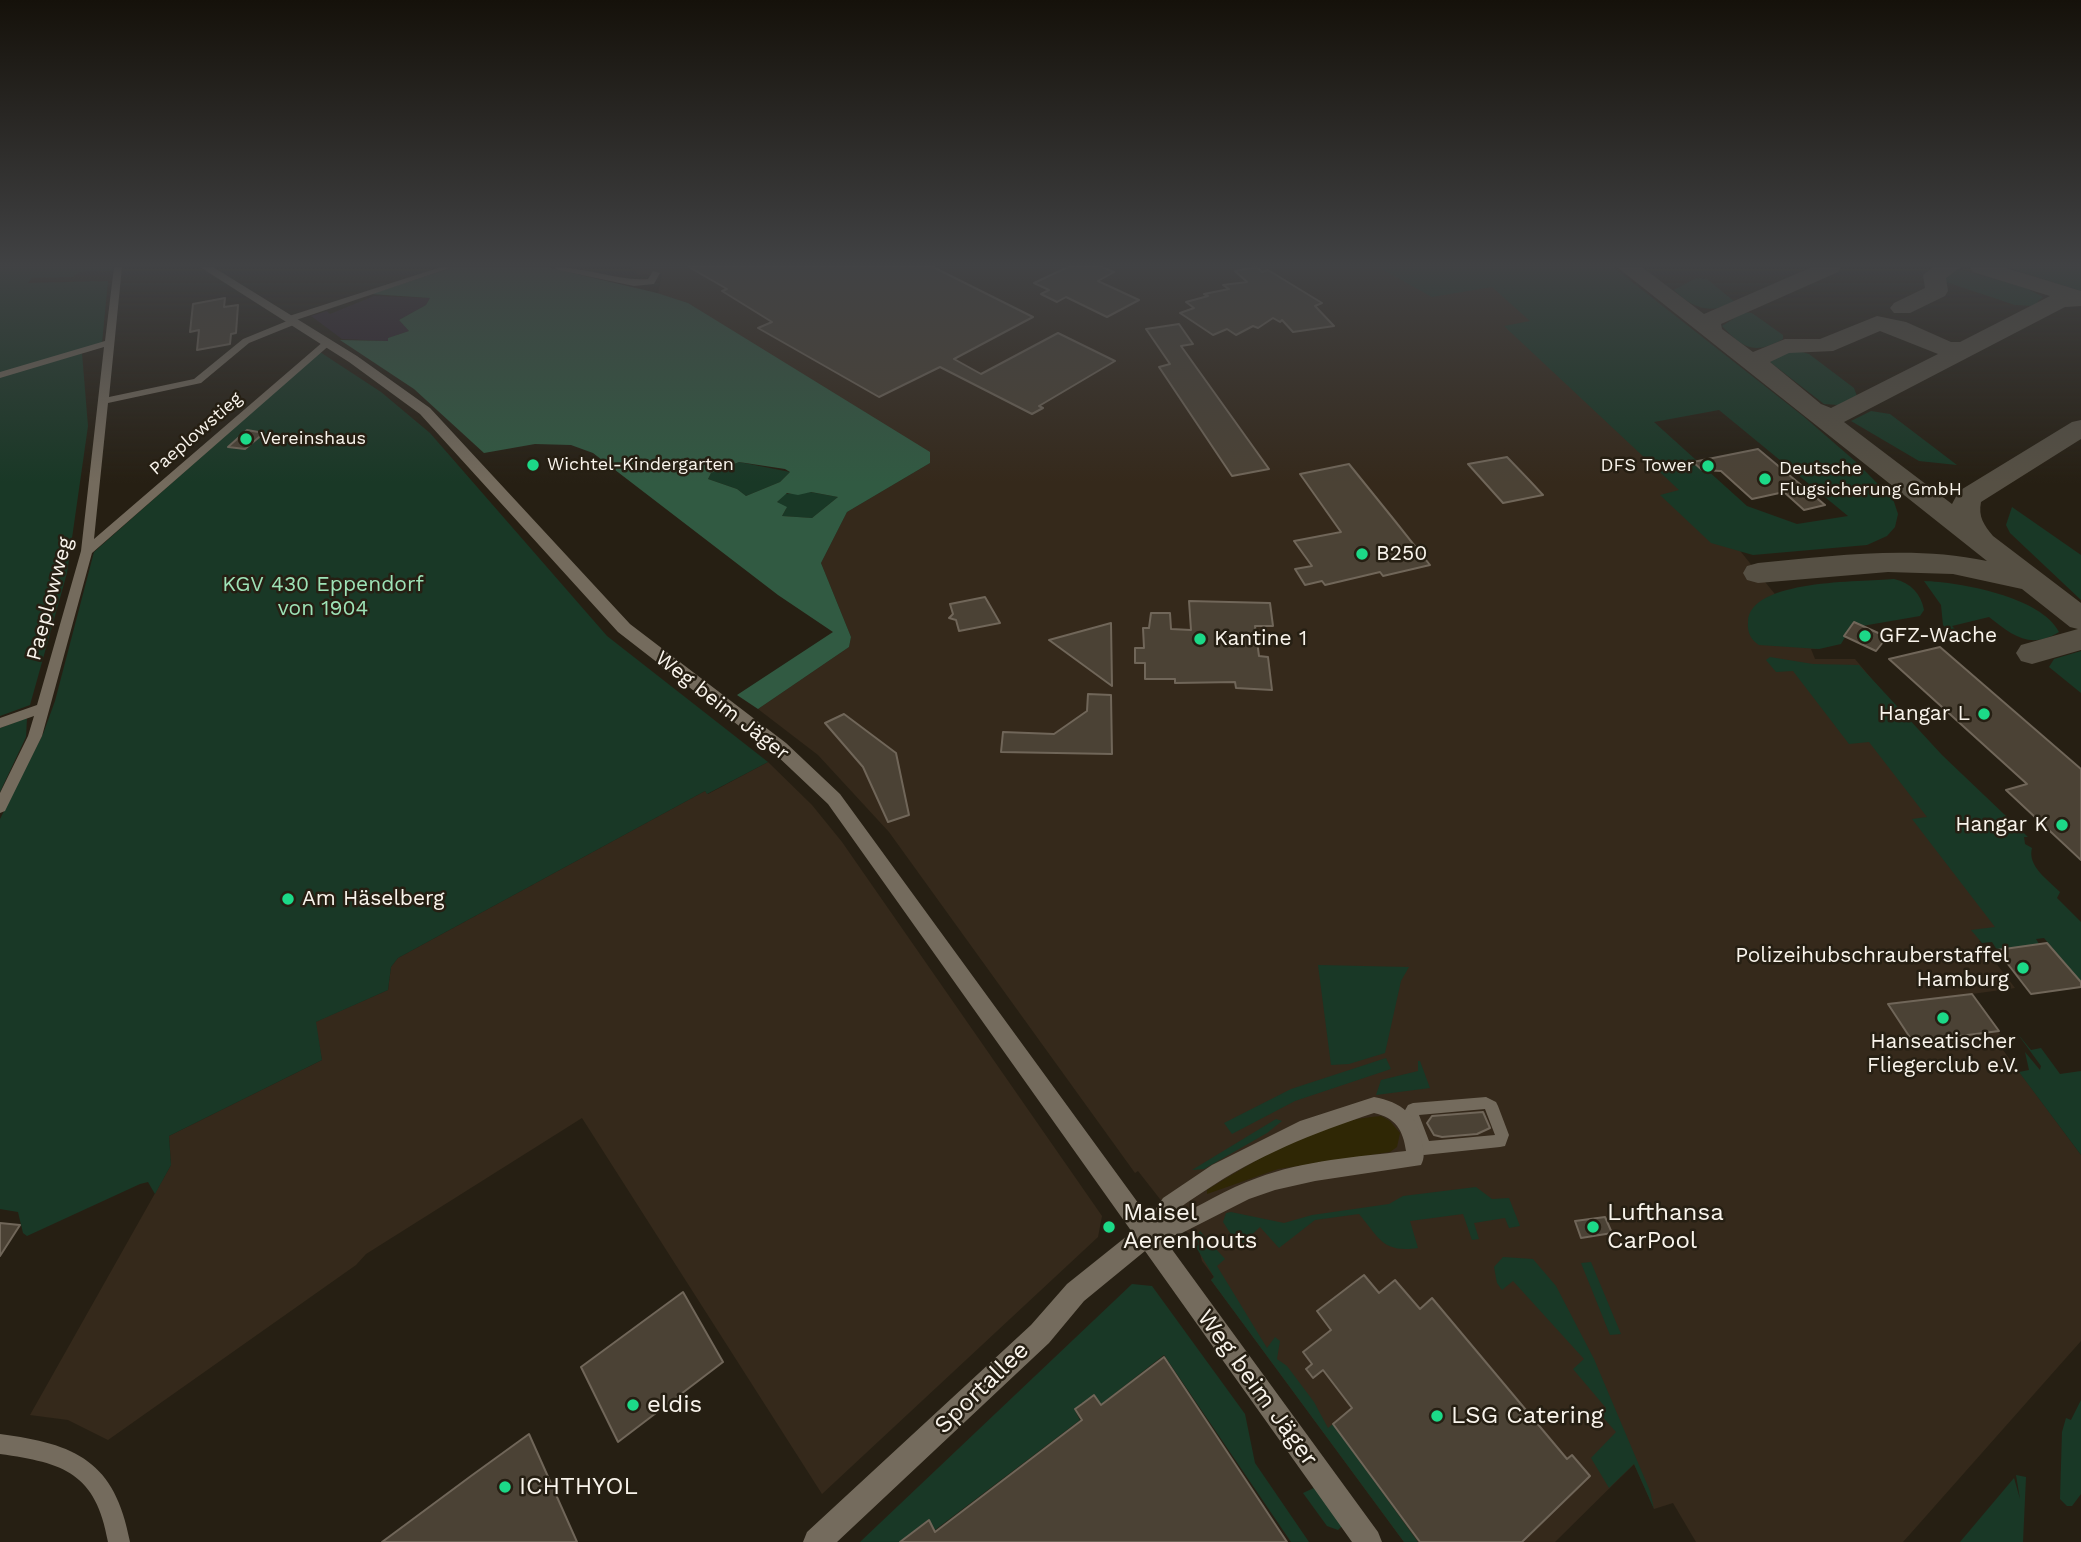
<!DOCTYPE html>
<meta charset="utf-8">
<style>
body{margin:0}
canvas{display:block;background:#261f13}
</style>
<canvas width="2081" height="1542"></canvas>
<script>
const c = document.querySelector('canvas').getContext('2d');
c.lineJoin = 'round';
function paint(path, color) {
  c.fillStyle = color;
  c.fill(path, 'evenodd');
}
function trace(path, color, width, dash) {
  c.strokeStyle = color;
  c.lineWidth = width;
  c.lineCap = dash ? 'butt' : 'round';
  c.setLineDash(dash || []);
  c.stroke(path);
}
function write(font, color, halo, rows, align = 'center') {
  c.font = font + ' "Work Sans",sans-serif';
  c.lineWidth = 5;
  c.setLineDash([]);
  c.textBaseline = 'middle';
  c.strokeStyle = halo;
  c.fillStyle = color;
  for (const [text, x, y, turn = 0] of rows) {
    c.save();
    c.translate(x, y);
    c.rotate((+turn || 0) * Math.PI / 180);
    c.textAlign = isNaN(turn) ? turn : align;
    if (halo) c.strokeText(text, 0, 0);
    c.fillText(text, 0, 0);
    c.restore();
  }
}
const industrial = new Path2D(`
 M 632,267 L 1466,267 L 1503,283 L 1733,542 L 1819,649 L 1811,649 L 1815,659 L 1855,659 L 2008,842 L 2046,933 L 1979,941 L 2015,988 L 1972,994 L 2007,1044 L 2000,1046 L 2081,1155 L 2081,1341 L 1903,1542 L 1696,1542 L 1673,1503 L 1654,1509 L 1634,1464 L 1555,1542 L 1404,1542 L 1211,1280 L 1214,1277 L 1202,1261 L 1196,1238 L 1185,1231 L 1138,1171 L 1135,1173 L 889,832 L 818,755 L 758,709 L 849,647 L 851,637 L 821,563 L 847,512 L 930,463 L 688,303 L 658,294 L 662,274 L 638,275 Z
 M 768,762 L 812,805 L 842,842 L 1102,1216 L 1098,1237 L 822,1494 L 582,1118 L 366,1254 L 356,1265 L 108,1440 L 68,1420 L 30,1415 L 171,1165 L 169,1136 L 322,1060 L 315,1022 L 388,990 L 391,967 L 398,958 L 705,791 L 708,794 Z`);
const education = new Path2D(`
 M 374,296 L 430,298 L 426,305 L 399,320 L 409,331 L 388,338 L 388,341 L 342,339 L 311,316 L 327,311 L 330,314 Z`);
const green = new Path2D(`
 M 0,267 L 113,267 L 113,271 L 79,272 L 73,277 L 32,278 L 28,283 L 108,281 L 102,343 L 0,373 Z
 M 1378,267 L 1613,267 L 1803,416 L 1855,461 L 1893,499 L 1898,514 L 1895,527 L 1887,536 L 1867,545 L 1753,555 L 1711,543 L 1660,495 L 1679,490 L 1504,326 L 1530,321 L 1492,287 L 1432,297 ZM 1719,410 L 1848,516 L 1797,524 L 1747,506 L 1654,422 Z
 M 2005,267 L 2081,267 L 2081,291 Z
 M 1959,269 L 2026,288 L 2043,297 L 2033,306 L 2015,305 L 1940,280 Z
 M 1696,278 L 1707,279 L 1735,302 C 1711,315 1692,308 1674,290 Z
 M 1744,312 L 1752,313 L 1783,335 L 1783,339 C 1754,355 1744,349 1722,326 Z
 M 1792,349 L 1809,354 L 1854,388 L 1857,396 L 1838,405 L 1824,404 L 1770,362 Z
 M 320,352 L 381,392 L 430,433 L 607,636 L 768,762 L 707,794 L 705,791 L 398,958 L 391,967 L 388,990 L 316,1022 L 322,1060 L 169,1136 L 171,1165 L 155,1194 L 148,1182 L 140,1184 L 27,1236 L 23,1233 L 18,1212 L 0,1209 L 0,819 L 43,734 L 55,701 L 94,552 Z
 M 82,353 L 88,426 L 67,573 L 30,705 L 0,716 L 0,377 Z
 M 1871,411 L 1890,414 L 1957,465 L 1919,461 L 1851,421 Z
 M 739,462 L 790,472 L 780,482 L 746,496 L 737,489 L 708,479 L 711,473 Z
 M 810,492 L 838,497 L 812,518 L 782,516 L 786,509 L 777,502 L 785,494 Z
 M 2012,507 L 2081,555 L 2081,600 L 2010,533 L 2006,525 Z
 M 1894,579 C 1911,583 1921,594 1924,610 L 1920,616 L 1862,626 L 1854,622 L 1841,644 L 1819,649 L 1759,645 C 1751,640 1747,632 1748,622 C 1749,579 1861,582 1894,579 Z
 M 1924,581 C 1959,582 2042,597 2059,632 C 2030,650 2012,635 1989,617 L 1952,626 L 1961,635 L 1961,641 L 1958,642 L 1943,625 L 1941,605 Z
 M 2081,651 L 2081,693 L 2049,667 L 2054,659 Z
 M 1770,657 L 1813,664 L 1859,665 L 1942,755 L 2028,837 L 2024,837 L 2025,844 L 2032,848 C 2027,866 2048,880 2060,892 L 2057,898 L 2081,922 L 2081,982 L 2044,938 L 2036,939 L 2039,944 L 1997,950 L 1992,942 L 1982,943 L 1971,930 L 1995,927 L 1912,819 L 1927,817 L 1869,742 L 1849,744 L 1793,671 L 1776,672 L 1766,660 Z
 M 27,718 L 26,737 L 0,792 L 0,728 Z
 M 1318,965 L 1409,967 L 1401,981 L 1385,1053 L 1349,1064 L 1331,1065 Z
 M 2017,1033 L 2031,1050 L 2041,1048 L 2060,1074 L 2081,1071 L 2081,1155 L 2019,1072 L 2029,1070 L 2025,1052 L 2040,1070 L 2041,1066 Z
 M 1386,1058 L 1391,1069 L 1295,1101 L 1232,1134 L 1224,1123 L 1291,1089 Z
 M 1418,1061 L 1420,1061 L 1430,1088 L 1376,1095 L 1381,1080 L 1418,1071 Z
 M 1276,1119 L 1282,1121 L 1267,1133 L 1204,1169 L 1192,1170 Z
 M 1476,1187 L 1492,1199 L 1509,1198 L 1520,1226 L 1509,1228 L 1505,1218 L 1474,1223 L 1479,1239 L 1472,1240 L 1463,1214 L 1410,1221 L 1418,1248 C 1383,1253 1380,1239 1359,1214 L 1315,1220 L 1279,1248 L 1260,1227 L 1243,1243 L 1236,1242 L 1223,1222 L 1226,1213 L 1231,1212 L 1284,1223 L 1312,1215 L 1389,1204 L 1403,1196 Z
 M 1200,1231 L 1225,1259 L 1217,1266 L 1267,1348 L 1275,1337 L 1280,1341 L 1277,1359 L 1287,1366 L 1314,1402 L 1328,1428 L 1333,1424 L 1418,1542 L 1404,1542 L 1211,1280 L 1214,1277 L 1196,1247 L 1199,1244 L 1196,1238 Z
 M 1503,1257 L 1533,1259 L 1556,1286 L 1594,1359 L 1650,1491 L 1654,1509 L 1634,1464 L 1609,1488 L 1591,1458 L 1616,1432 L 1600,1414 L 1606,1408 L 1573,1369 L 1584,1359 L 1513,1281 L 1502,1290 L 1497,1283 L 1494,1267 Z
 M 1591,1262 L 1621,1334 L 1610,1335 L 1581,1263 Z
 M 1132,1284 L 1152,1286 L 1245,1414 L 1255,1463 L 1309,1542 L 1291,1542 L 1164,1355 L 1101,1404 L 1094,1394 L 1074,1409 L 1080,1420 L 935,1530 L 929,1519 L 907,1536 L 909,1542 L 860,1542 Z
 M 2081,1400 L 2081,1494 L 2072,1506 L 2067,1506 L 2060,1499 L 2062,1432 L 2066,1418 L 2071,1420 Z
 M 2016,1475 L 2026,1477 L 2023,1542 L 1960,1542 L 2014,1478 L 2020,1499 Z
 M 1316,1487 L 1343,1525 L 1338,1530 L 1327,1526 L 1303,1493 Z`);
const forest = new Path2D(`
 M 454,267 L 547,267 L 657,293 L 688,303 L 930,452 L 930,463 L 847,512 L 821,563 L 851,637 L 849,647 L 758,709 L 737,695 L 833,632 L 778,595 L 593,453 L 571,445 L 535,444 L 484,453 L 414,389 L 340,340 L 388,341 L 388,338 L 409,331 L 399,320 L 426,305 L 430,298 L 371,294 ZM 739,462 L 785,469 L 790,472 L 780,482 L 746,496 L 737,489 L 708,479 L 711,473 ZM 811,492 L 838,497 L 812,518 L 782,516 L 787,507 L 777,502 L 787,493 L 798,495 Z`);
const sand = new Path2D(`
 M 1381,1116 L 1390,1121 L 1400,1133 L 1397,1147 L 1390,1152 L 1278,1169 L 1207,1194 L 1207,1190 C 1258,1159 1319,1120 1381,1116 Z`);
const taxiway = new Path2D(`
 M 1617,267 L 1642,267 L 1704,314 L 1812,267 L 1841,267 L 1838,272 L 1721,324 L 1722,329 L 1753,352 L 1785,339 L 1820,339 L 1877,316 L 1906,322 L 1951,342 L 1960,342 L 2050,296 L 1973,272 L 1970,267 L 2003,267 L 2081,291 L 2081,306 L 2065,307 L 1844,422 L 1952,504 L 1959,491 L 2072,422 L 2081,420 L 2081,439 L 1981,502 C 1978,517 1984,525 1993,536 L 2081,603 L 2081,650 L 2032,664 L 2021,661 L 2016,653 L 2021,645 L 2078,629 L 2070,627 L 2022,589 L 1953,574 L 1888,572 L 1758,583 L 1747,580 L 1743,573 L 1747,566 L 1758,563 C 1834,556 1911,545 1987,561 ZM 1880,331 L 1938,354 L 1831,408 L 1821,404 L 1770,362 L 1789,353 L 1833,351 Z
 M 1933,267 L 1961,267 L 1946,278 L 1948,291 L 1945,296 L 1910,313 L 1894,313 L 1890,308 L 1894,303 L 1925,288 L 1923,275 Z`);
const building = new Path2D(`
 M 689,267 L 933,267 L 1033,317 L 954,359 L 981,374 L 1058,333 L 1115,361 L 1039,406 L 1043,408 L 1032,414 L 940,367 L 879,397 L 758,328 L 772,322 L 722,291 L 727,289 Z
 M 1068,267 L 1102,267 L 1114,272 L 1098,281 L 1139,300 L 1107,317 L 1066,297 L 1057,302 L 1041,294 L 1049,290 L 1034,283 Z
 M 1257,267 L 1262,272 L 1268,270 L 1322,303 L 1315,306 L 1334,326 L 1293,332 L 1282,320 L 1280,322 L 1273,318 L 1258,328 L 1253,326 L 1236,335 L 1227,329 L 1213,335 L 1180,313 L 1194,308 L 1186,302 L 1208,296 L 1204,294 L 1229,289 L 1223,285 L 1247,282 L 1235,271 Z
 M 225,298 L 224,307 L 238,305 L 236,333 L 231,334 L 230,344 L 197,350 L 199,330 L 190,332 L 193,304 Z
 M 1179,324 L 1193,344 L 1181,346 L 1269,469 L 1232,476 L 1159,367 L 1170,364 L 1146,329 Z
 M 247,430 L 264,433 L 245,449 L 228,447 Z
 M 1758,449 L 1825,505 L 1804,510 L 1784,492 L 1752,499 L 1721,471 L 1702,470 L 1693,462 Z
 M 1507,457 L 1530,481 L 1543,495 L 1503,503 L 1468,464 Z
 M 1349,464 L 1395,521 L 1430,565 L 1383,576 L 1380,572 L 1325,585 L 1322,581 L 1305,585 L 1295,569 L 1312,566 L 1294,541 L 1341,532 L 1300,474 Z
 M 985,597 L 1000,623 L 959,631 L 956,620 L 949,618 L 953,614 L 950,604 Z
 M 1189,601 L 1270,603 L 1273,626 L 1255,626 L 1259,656 L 1268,657 L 1272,690 L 1236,688 L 1235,682 L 1175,683 L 1175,679 L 1145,679 L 1145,663 L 1135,663 L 1135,648 L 1144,648 L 1143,628 L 1149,628 L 1151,613 L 1170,613 L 1171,629 L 1191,630 Z
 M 1854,622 L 1887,637 L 1876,651 L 1844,636 Z
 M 1111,623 L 1112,686 L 1049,640 Z
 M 1940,647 L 2081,769 L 2081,860 L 2006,790 L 2027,784 L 1889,659 Z
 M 1088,694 L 1111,695 L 1112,754 L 1001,752 L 1003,732 L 1054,734 L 1087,711 Z
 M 844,714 L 896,753 L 909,815 L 888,822 L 863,767 L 825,723 Z
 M 2047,943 L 2081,982 L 2081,987 L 2031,994 L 1997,950 Z
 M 1972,994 L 1999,1031 L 1913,1042 L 1888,1004 Z
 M 1483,1112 L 1490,1128 L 1477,1134 L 1442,1137 L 1434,1135 L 1427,1123 L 1432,1116 Z
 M 1605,1217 L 1612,1233 L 1581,1238 L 1575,1221 Z
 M 0,1223 L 20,1225 L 0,1256 Z
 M 1364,1275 L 1379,1293 L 1395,1280 L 1420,1309 L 1432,1298 L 1567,1459 L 1572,1455 L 1590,1476 L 1522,1542 L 1420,1542 L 1333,1424 L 1352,1408 L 1323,1370 L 1313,1378 L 1306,1369 L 1312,1364 L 1303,1352 L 1331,1330 L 1317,1311 Z
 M 683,1292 L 723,1362 L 618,1442 L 581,1367 Z
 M 1164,1357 L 1287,1542 L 900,1542 L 929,1520 L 935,1532 L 1082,1420 L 1075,1409 L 1082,1404 L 1094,1395 L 1101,1405 Z
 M 529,1434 L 577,1542 L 382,1542 L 471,1476 Z`);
const pedestrian = new Path2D(`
 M 1486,1097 L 1496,1102 L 1498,1106 L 1509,1135 L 1505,1146 L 1500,1147 L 1424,1155 L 1419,1153 L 1414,1134 L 1404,1112 L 1408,1105 L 1413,1103 ZM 1485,1109 L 1495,1135 L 1429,1141 L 1419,1115 Z`);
const minor = new Path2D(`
 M 114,267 L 122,267 L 109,397 L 194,379 L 243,339 L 287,321 L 284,319 L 286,317 L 441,267 L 453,267 L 296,320 L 296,324 L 249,343 L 201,383 L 108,403 L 94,539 L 324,341 L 332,343 L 92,553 L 42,736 L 5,811 L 0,813 L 0,793 L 28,736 L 34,716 L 0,728 L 0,718 L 37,705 L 81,551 L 104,347 L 0,378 L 0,372 L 105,341 Z
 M 554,267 C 586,267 616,281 648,279 L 653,271 L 660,273 L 654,284 L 634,286 L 558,270 Z
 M 1374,1097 C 1401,1102 1418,1115 1422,1143 C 1424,1151 1425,1158 1421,1165 L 1315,1181 L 1275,1190 L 1249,1199 L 1182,1233 L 1147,1244 L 1140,1242 L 1138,1235 L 1163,1198 L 1212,1165 L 1300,1121 ZM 1374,1113 C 1396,1118 1403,1130 1406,1151 C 1356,1157 1305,1160 1257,1178 C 1227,1188 1200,1207 1170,1219 C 1178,1207 1191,1200 1203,1192 C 1256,1156 1313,1133 1374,1113 Z
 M 0,1434 C 76,1444 115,1461 130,1542 L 108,1542 C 96,1473 64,1463 0,1454 Z`);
const tertiary = new Path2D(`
 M 200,267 L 213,267 L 357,356 L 430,408 L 630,624 L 786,743 L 840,794 L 1378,1532 L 1382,1542 L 1352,1542 L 1145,1251 L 1084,1301 L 1049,1343 L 837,1542 L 803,1542 L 807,1532 L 1031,1325 L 1067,1284 L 1132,1232 L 828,804 L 774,753 L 618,632 L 420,414 L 349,362 Z`);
const markers = [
 [246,439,7,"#1cd988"],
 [533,465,7,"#1cd988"],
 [1708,466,7,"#1cd988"],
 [1765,479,7,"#1cd988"],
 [1362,554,7,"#1cd988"],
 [1865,636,7,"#1cd988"],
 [1200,639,7,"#1cd988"],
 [1984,714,7,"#1cd988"],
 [2062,825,7,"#1cd988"],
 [288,899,7,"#1cd988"],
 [2023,968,7,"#1cd988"],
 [1943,1018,7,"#1cd988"],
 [1109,1227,7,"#1cd988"],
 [1593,1227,7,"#1cd988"],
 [633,1405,7,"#1cd988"],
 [1437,1416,7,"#1cd988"],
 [505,1487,7,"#1cd988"]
];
const farStreetnames = [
 ["Paeplowstieg",196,434,-41]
];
const farPoinames = [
 ["Vereinshaus",260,439],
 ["Wichtel-Kindergarten",547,465],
 ["DFS Tower",1694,466,"right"],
 ["Deutsche",1779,469],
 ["Flugsicherung GmbH",1779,490]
];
const poiNames = [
 ["B250",1376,554],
 ["GFZ-Wache",1879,636],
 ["Kantine 1",1214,639],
 ["Hangar L",1970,714,"right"],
 ["Hangar K",2048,825,"right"],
 ["Am Häselberg",302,899],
 ["Polizeihubschrauberstaffel",2009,956,"right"],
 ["Hamburg",2009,980,"right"],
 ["Hanseatischer",1943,1042,"center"],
 ["Fliegerclub e.V.",1943,1066,"center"]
];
const parkNames = [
 ["KGV 430 Eppendorf",323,585],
 ["von 1904",323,609]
];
const streetNames = [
 ["Paeplowweg",50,599,-75],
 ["Weg beim Jäger",722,706,38]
];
const nearPoinames = [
 ["Maisel",1123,1213],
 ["Aerenhouts",1123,1241],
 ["Lufthansa",1607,1213],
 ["CarPool",1607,1241],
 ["eldis",647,1405],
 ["LSG Catering",1451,1416],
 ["ICHTHYOL",519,1487]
];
const nearStreetnames = [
 ["Sportallee",982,1388,-44],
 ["Weg beim Jäger",1257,1388,54]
];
paint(industrial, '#35291b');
paint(education, '#30222f');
paint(green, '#193826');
paint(forest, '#315a42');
paint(sand, '#2f2705');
paint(taxiway, '#565044');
paint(building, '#4b4235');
trace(building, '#706659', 2);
paint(pedestrian, '#746b5d');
paint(minor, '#746b5d');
paint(tertiary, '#746b5d');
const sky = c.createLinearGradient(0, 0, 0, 483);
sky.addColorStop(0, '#15110a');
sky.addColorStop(0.55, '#414244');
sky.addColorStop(1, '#41424400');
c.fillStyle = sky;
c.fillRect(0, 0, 2081, 483);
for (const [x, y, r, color] of markers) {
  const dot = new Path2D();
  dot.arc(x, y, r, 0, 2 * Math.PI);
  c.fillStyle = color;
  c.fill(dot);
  trace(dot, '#261f13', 2.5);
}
write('18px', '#f9f4ec', '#261f13', farStreetnames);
write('18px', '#f9f4ec', '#261f13', farPoinames, 'left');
write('21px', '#f9f4ec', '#261f13', poiNames, 'left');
write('21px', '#9ee3b7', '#261f13', parkNames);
write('21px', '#f9f4ec', '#261f13', streetNames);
write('24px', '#f9f4ec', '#261f13', nearPoinames, 'left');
write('24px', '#f9f4ec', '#261f13', nearStreetnames);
</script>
